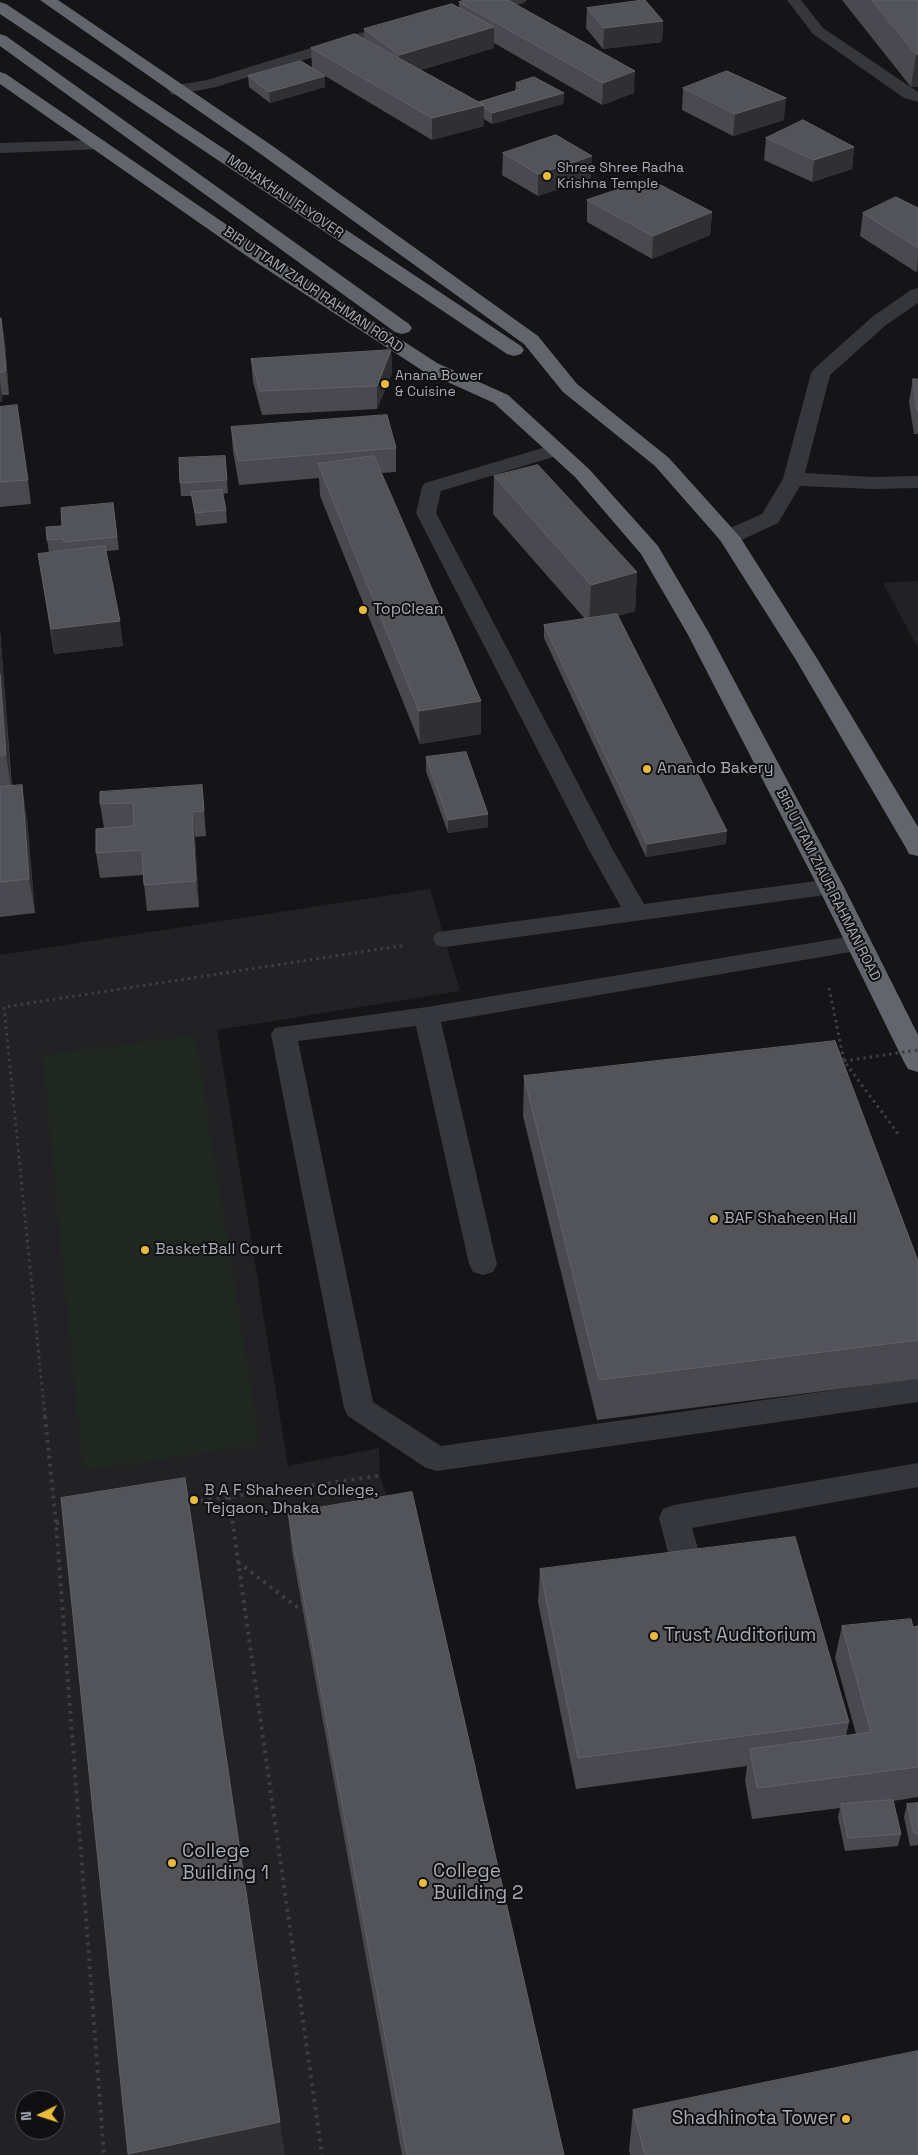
<!DOCTYPE html>
<style>
body{margin:0}
#map{position:relative;width:918px;height:2155px;overflow:hidden;background:#151517;font-family:"Space Grotesk",sans-serif}
canvas{display:block}
.north{position:absolute;left:15px;top:2090px;width:50px;height:50px;box-sizing:border-box;background:#101012;border:1px solid #4d4e54;border-radius:50%;rotate:266deg;font-size:14px;font-weight:700;line-height:20px;text-align:center;color:#a8abb6}
.north::after{content:'';display:block;margin:auto;width:18px;height:22px;background:#e8bb3c;clip-path:polygon(50% 0,100% 100%,50% 72%,0 100%)}
</style>
<div id="map">
<canvas width="918" height="2155"></canvas>
<div class="north">N</div>
</div>
<script>
const c = document.querySelector('canvas').getContext('2d');
c.lineJoin = 'round';
function paint(path, color) {
  c.fillStyle = color;
  c.fill(path, 'evenodd');
}
function trace(path, color, width, dash) {
  c.strokeStyle = color;
  c.lineWidth = width;
  c.lineCap = dash ? 'butt' : 'round';
  c.setLineDash(dash || []);
  c.stroke(path);
}
function write(font, color, halo, rows, align = 'center') {
  c.font = font + ' "Space Grotesk",sans-serif';
  c.lineWidth = 4;
  c.setLineDash([]);
  c.textBaseline = 'middle';
  c.strokeStyle = halo;
  c.fillStyle = color;
  for (const [text, x, y, turn = 0] of rows) {
    c.save();
    c.translate(x, y);
    c.rotate((+turn || 0) * Math.PI / 180);
    c.textAlign = isNaN(turn) ? turn : align;
    if (halo) c.strokeText(text, 0, 0);
    c.fillText(text, 0, 0);
    c.restore();
  }
}
const built = new Path2D(`
 M 918,581 L 918,648 L 883,583 Z
 M 430,889 L 460,991 L 217,1030 L 288,1466 L 379,1448 L 380,1476 L 396,1524 L 556,2155 L 0,2155 L 0,955 ZM 25,2100 L 55,2100 L 55,2130 L 25,2130 Z`);
const green = new Path2D(`
 M 195,1035 L 260,1445 L 83,1471 L 42,1055 Z`);
const pathFar1 = new Path2D(`
 M 829,988 L 844,1061 L 899,1135
 M 45,1417 L 4,1007 L 406,945`);
const path = new Path2D(`
 M 45,1416 L 56,1523 L 104,2155
 M 229,1497 L 322,2155
 M 185,1503 L 379,1476
 M 56,1523 L 68,1521
 M 238,1562 L 302,1611`);
const lane = new Path2D(`
 M 787,0 L 801,0 L 823,28 L 918,92 L 918,102 L 904,98 L 813,34 Z
 M 556,444 L 563,446 L 566,450 L 563,454 L 441,491 L 436,513 L 613,850 L 644,904 L 831,879 L 840,881 L 843,887 L 840,893 L 445,947 L 436,945 L 433,939 L 436,933 L 445,931 L 621,907 L 589,850 L 416,513 L 422,487 L 425,483 Z
 M 859,935 L 868,937 L 871,943 L 868,949 L 441,1022 L 497,1264 L 493,1272 L 483,1275 L 473,1272 L 469,1264 L 416,1026 L 298,1041 L 373,1402 L 441,1446 L 918,1378 L 918,1402 L 437,1471 L 426,1468 L 348,1416 L 344,1408 L 271,1034 L 275,1028 L 427,1007 Z
 M 918,1463 L 918,1487 L 692,1528 L 708,1583 L 703,1593 L 692,1596 L 681,1593 L 676,1583 L 659,1518 L 663,1509 L 674,1505 Z`);
const street = new Path2D(`
 M 498,0 L 527,0 L 524,3 L 475,15 L 469,13 L 467,10 L 469,7 Z
 M 399,21 L 405,23 L 407,26 L 405,29 L 216,87 L 177,95 L 171,94 L 169,90 L 171,86 L 207,80 Z
 M 99,140 L 105,141 L 108,145 L 105,149 L 0,153 L 0,143 Z
 M 918,288 L 918,303 L 886,325 L 830,375 L 805,473 L 873,477 L 918,476 L 918,488 L 873,489 L 800,486 L 778,523 L 737,542 L 729,543 L 721,542 L 718,537 L 721,532 L 762,514 L 783,479 L 811,373 L 814,369 L 872,317 L 911,290 Z`);
const highway = new Path2D(`
 M 40,0 L 58,0 L 274,147 L 538,336 L 577,384 L 669,458 L 740,537 L 818,660 L 918,827 L 918,856 L 909,854 L 906,848 L 796,660 L 720,540 L 655,466 L 563,392 L 524,344 L 262,155 Z
 M 0,2 L 6,4 L 521,346 L 524,350 L 521,354 L 514,356 L 507,354 L 0,14 Z
 M 0,34 L 6,36 L 409,324 L 412,328 L 409,332 L 402,334 L 395,332 L 0,46 Z
 M 0,72 L 6,74 L 268,253 L 437,363 L 508,395 L 589,469 L 658,546 L 709,633 L 844,887 L 918,1035 L 918,1072 L 908,1069 L 904,1062 L 818,887 L 687,633 L 641,554 L 575,477 L 494,403 L 423,371 L 254,261 L 0,84 Z`);
const pathBridge = new Path2D(`
 M 844,1061 L 918,1050`);
const wall = new Path2D(`
 M 842,0 L 918,0 L 918,87 L 911,87 Z
 M 459,2 L 634,93 L 602,105 L 494,43 L 494,48 L 421,70 L 479,102 L 515,91 L 516,83 L 564,93 L 563,104 L 492,124 L 484,119 L 484,126 L 432,140 L 325,76 L 325,87 L 270,103 L 249,87 L 248,76 L 312,68 L 311,48 L 364,39 L 364,29 L 459,7 Z
 M 587,8 L 663,21 L 662,42 L 603,49 L 586,28 Z
 M 683,88 L 784,120 L 733,136 L 682,110 Z
 M 766,138 L 854,147 L 852,169 L 812,182 L 764,160 Z
 M 503,153 L 591,178 L 538,196 L 502,175 Z
 M 587,200 L 712,212 L 710,235 L 652,259 L 587,222 Z
 M 918,208 L 918,271 L 916,272 L 860,236 L 863,213 Z
 M 0,318 L 5,341 L 9,395 L 2,395 L 2,402 L 0,402 Z
 M 391,350 L 392,373 L 377,409 L 262,415 L 253,382 L 251,359 Z
 M 913,379 L 918,379 L 918,434 L 914,434 L 909,402 Z
 M 0,407 L 28,480 L 31,504 L 0,507 Z
 M 231,427 L 396,448 L 396,472 L 381,473 L 481,734 L 420,744 L 320,496 L 319,478 L 239,485 L 233,451 Z
 M 225,456 L 228,493 L 223,494 L 226,510 L 227,523 L 196,526 L 192,496 L 181,496 L 180,483 Z
 M 494,476 L 637,572 L 635,611 L 618,616 L 726,844 L 646,857 L 544,638 L 544,625 L 585,619 L 493,514 Z
 M 113,503 L 119,550 L 106,551 L 123,646 L 54,654 L 38,554 L 49,553 L 47,540 L 62,526 Z
 M 0,631 L 12,786 L 27,818 L 35,913 L 0,917 Z
 M 426,757 L 488,814 L 488,827 L 448,833 L 426,771 Z
 M 202,785 L 206,836 L 195,837 L 199,907 L 147,911 L 143,875 L 100,878 L 96,853 L 104,828 L 100,804 Z
 M 524,1076 L 918,1261 L 918,1379 L 597,1420 L 523,1116 Z
 M 288,1513 L 564,2155 L 402,2155 L 292,1551 Z
 M 540,1569 L 849,1722 L 846,1736 L 856,1734 L 835,1658 L 842,1626 L 913,1627 L 918,1626 L 918,1797 L 893,1801 L 901,1834 L 898,1846 L 845,1851 L 838,1817 L 840,1808 L 752,1819 L 745,1781 L 747,1766 L 576,1789 L 538,1602 Z
 M 918,1803 L 918,1845 L 910,1846 L 904,1817 L 907,1804 Z
 M 633,2110 L 918,2155 L 630,2155 L 629,2150 Z`);
const shadedWall = new Path2D(`
 M 663,21 L 662,42 L 603,49 L 604,28 Z
 M 494,27 L 494,48 L 400,76 L 399,55 Z
 M 916,54 L 918,54 L 918,87 L 911,87 Z
 M 635,71 L 634,93 L 602,105 L 603,83 Z
 M 325,76 L 325,87 L 270,103 L 269,92 Z
 M 564,93 L 563,104 L 492,124 L 492,113 Z
 M 786,98 L 784,120 L 733,136 L 735,114 Z
 M 484,105 L 484,126 L 432,140 L 432,118 Z
 M 854,147 L 852,169 L 812,182 L 814,160 Z
 M 592,156 L 591,178 L 538,196 L 538,174 Z
 M 712,212 L 710,235 L 652,259 L 653,236 Z
 M 918,256 L 918,271 L 916,272 Z
 M 1,318 L 5,341 L 9,395 L 6,371 Z
 M 391,350 L 392,373 L 377,409 L 377,386 Z
 M 0,381 L 2,395 L 2,402 L 0,402 Z
 M 637,572 L 635,611 L 589,624 L 591,585 Z
 M 120,621 L 123,646 L 54,654 L 51,629 Z
 M 0,631 L 12,794 L 6,755 L 0,674 Z
 M 481,701 L 481,734 L 420,744 L 419,711 Z
 M 22,785 L 27,818 L 35,913 L 29,879 Z
 M 192,812 L 195,837 L 199,907 L 196,881 Z
 M 488,814 L 488,827 L 448,833 L 448,820 Z
 M 727,831 L 726,844 L 646,857 L 647,844 Z
 M 280,2122 L 285,2155 L 128,2155 L 128,2154 Z`);
const building = new Path2D(`
 M 465,0 L 508,0 L 635,71 L 603,83 L 459,2 Z
 M 645,0 L 663,21 L 604,28 L 587,8 Z
 M 872,0 L 918,0 L 918,54 L 916,54 Z
 M 452,4 L 494,27 L 399,55 L 364,29 Z
 M 355,34 L 484,105 L 432,118 L 311,48 Z
 M 301,61 L 325,76 L 269,92 L 248,76 Z
 M 727,71 L 786,98 L 735,114 L 683,88 Z
 M 534,77 L 564,93 L 492,113 L 484,107 L 484,105 L 479,102 L 521,89 L 516,83 Z
 M 803,120 L 854,147 L 814,160 L 766,138 Z
 M 556,135 L 592,156 L 538,174 L 503,153 Z
 M 649,179 L 712,212 L 653,236 L 587,200 Z
 M 896,197 L 918,208 L 918,248 L 863,213 Z
 M 0,318 L 1,318 L 6,371 L 0,372 Z
 M 391,350 L 377,386 L 260,391 L 251,359 Z
 M 913,379 L 918,379 L 918,410 L 917,410 Z
 M 17,405 L 28,480 L 0,482 L 0,407 Z
 M 387,415 L 396,448 L 238,461 L 231,427 Z
 M 225,456 L 227,480 L 180,483 L 179,458 Z
 M 374,456 L 481,701 L 419,711 L 318,464 Z
 M 538,465 L 637,572 L 591,585 L 494,476 Z
 M 222,490 L 226,510 L 195,513 L 191,492 Z
 M 113,503 L 117,537 L 64,542 L 63,539 L 47,540 L 46,527 L 62,526 L 61,508 Z
 M 105,546 L 120,621 L 51,629 L 38,554 Z
 M 617,614 L 727,831 L 647,844 L 544,625 Z
 M 0,674 L 6,755 L 0,755 Z
 M 466,752 L 488,814 L 448,820 L 426,757 Z
 M 22,785 L 29,879 L 0,882 L 0,787 Z
 M 202,785 L 204,811 L 192,812 L 196,881 L 144,885 L 142,850 L 96,853 L 96,829 L 134,826 L 133,803 L 100,804 L 100,792 Z
 M 835,1041 L 918,1261 L 918,1340 L 599,1380 L 524,1076 Z
 M 185,1478 L 280,2122 L 128,2154 L 61,1498 Z
 M 412,1492 L 564,2155 L 407,2155 L 288,1513 Z
 M 795,1537 L 849,1722 L 578,1758 L 540,1569 Z
 M 911,1619 L 913,1627 L 918,1626 L 918,1767 L 757,1788 L 750,1749 L 871,1732 L 842,1626 Z
 M 893,1800 L 901,1834 L 848,1838 L 841,1804 Z
 M 918,1803 L 918,1833 L 914,1833 L 907,1804 Z
 M 918,2051 L 918,2155 L 645,2155 L 633,2110 Z`);
const markers = [
 [547,176,5,"#e8bb3c"],
 [385,384,5,"#e8bb3c"],
 [363,610,5,"#e8bb3c"],
 [647,769,5,"#e8bb3c"],
 [714,1219,5,"#e8bb3c"],
 [145,1250,5,"#e8bb3c"],
 [194,1500,5,"#e8bb3c"],
 [654,1636,5,"#e8bb3c"],
 [172,1863,5,"#e8bb3c"],
 [423,1883,5,"#e8bb3c"],
 [846,2119,5,"#e8bb3c"]
];
const farPoinames = [
 ["Shree Shree Radha",557,168],
 ["Krishna Temple",557,184],
 ["Anana Bower",395,376],
 ["& Cuisine",395,392]
];
const farStreetnames = [
 ["MOHAKHALI FLYOVER",285,197,34],
 ["BIR UTTAM ZIAUR RAHMAN ROAD",313,290,34],
 ["BIR UTTAM ZIAUR RAHMAN ROAD",828,885,63]
];
const poiNames = [
 ["TopClean",373,610],
 ["Anando Bakery",657,769],
 ["BAF Shaheen Hall",724,1219],
 ["BasketBall Court",155,1250],
 ["B A F Shaheen College,",204,1491],
 ["Tejgaon, Dhaka",204,1509]
];
const nearPoinames = [
 ["Trust Auditorium",664,1636],
 ["College",182,1852],
 ["Building 1",182,1874],
 ["College",433,1872],
 ["Building 2",433,1894],
 ["Shadhinota Tower",836,2119,"right"]
];
paint(built, '#222124');
paint(green, '#202721');
trace(pathFar1, '#3d3e43', 3, [2.5, 4]);
trace(path, '#3d3e43', 4, [3, 5]);
paint(lane, '#36373c');
paint(street, '#36373c');
paint(highway, '#63656d');
trace(pathBridge, '#3d3e43', 3, [2.5, 4]);
paint(wall, '#49494f');
paint(shadedWall, '#303034');
paint(building, '#53545a');
trace(building, '#616268', 1);
for (const [x, y, r, color] of markers) {
  const dot = new Path2D();
  dot.arc(x, y, r, 0, 2 * Math.PI);
  c.fillStyle = color;
  c.fill(dot);
  trace(dot, '#101012', 2);
}
write('14px', '#a8abb6', '#101012', farPoinames, 'left');
write('14px', '#a8abb6', '#101012', farStreetnames);
write('16px', '#a8abb6', '#101012', poiNames, 'left');
write('19px', '#a8abb6', '#101012', nearPoinames, 'left');
</script>
